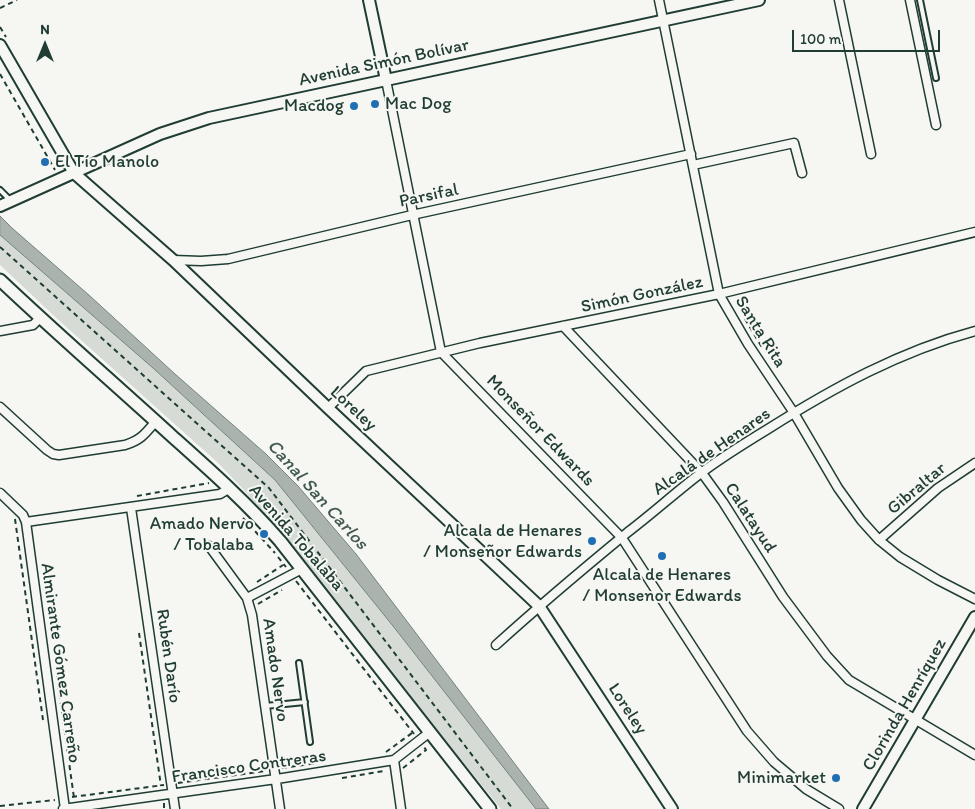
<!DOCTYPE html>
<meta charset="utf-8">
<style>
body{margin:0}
#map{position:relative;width:975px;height:809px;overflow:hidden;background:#f6f6f2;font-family:Itim,sans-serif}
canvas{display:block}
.north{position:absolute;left:20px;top:20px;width:50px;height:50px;-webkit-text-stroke:4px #f6f6f2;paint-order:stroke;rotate:0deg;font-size:14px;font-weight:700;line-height:20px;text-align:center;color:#1f3d34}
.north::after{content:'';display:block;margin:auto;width:18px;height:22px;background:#1f3d34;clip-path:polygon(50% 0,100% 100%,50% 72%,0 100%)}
.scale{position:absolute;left:792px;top:30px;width:148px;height:22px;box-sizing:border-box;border:2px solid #1f3d34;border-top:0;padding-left:6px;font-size:15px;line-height:18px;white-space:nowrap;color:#1f3d34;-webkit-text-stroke:4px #f6f6f2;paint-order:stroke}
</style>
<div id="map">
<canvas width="975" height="809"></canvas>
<div class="north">N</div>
<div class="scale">100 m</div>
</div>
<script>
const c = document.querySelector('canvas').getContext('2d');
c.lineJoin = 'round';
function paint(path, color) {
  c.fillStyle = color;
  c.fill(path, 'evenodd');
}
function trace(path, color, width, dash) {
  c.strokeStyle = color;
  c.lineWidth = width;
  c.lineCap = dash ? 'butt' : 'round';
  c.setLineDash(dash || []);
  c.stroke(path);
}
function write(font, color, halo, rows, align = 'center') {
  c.font = font + ' Itim,sans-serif';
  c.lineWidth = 4;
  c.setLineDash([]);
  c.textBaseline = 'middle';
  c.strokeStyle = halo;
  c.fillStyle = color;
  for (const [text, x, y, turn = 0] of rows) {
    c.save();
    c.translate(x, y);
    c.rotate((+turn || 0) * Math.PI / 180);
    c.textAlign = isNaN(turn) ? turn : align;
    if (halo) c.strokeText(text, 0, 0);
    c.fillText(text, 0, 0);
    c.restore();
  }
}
const green = new Path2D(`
 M 0,235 L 153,368 L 275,480 L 393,626 L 536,809 L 501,809 L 312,575 L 281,533 L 242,488 L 217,462 L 53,315 L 0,265 Z`);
const water = new Path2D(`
 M 0,216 L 12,228 L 90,296 L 175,374 L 266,454 L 298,486 L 356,554 L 549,809 L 536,809 L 393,626 L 275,480 L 153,368 L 0,235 Z`);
const path = new Path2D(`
 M 0,8 L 17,0
 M 0,27 L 6,37
 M 0,74 L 55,170
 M 0,247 L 269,488 L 513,809
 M 745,319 L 763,349
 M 137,496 L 209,483
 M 243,518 L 275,553
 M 15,519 L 43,720
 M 278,557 L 286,567
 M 296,581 L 414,734
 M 257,582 L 283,565
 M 258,604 L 282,590
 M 139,633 L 161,786
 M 57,676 L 74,798
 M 386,752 L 412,733
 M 282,768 L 317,763
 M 403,768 L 426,750 L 424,747
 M 342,778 L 384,771
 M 178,783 L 265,771
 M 72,797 L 164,785
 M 164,803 L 164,809
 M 0,806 L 55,800`);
const service = new Path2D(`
 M 920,0 L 936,78
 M 0,190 L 11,201
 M 299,663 L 310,742
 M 265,706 L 305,702`);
const minor = new Path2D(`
 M 659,0 L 719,294 L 748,344 L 794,413 L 838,488 L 861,520 L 879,540 L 900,557 L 938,580 L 975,599
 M 839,0 L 871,154
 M 910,0 L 936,125
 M 386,80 L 441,352 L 622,538 L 747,731 L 774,762 L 806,789 L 839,809
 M 693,165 L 794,143 L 802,173
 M 173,260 L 201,261 L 228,259 L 412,215 L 691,154
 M 563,326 L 702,473 L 723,502 L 783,597 L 827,656 L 849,680 L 975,755
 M 0,331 L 33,325 L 40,318
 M 0,407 L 47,450 L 53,454 L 59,455 L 125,445 C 141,440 145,434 156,421
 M 328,408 L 366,371 L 480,343 L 719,294 L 975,232
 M 0,493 L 23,515 L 26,522 L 65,809
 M 131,508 L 175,809
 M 26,522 L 220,494 L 230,488
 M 879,540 L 938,488 L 975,463
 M 209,546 L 247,598 L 252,615 L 280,809
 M 247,598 L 302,569
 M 496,645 C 539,606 583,569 628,532 C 653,513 676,492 701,473 C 722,457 745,443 768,429 C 833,388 900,351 975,331
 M 394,760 L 401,809
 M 63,809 L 283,778 L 394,760 L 430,732`);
const tertiary = new Path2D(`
 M 369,0 L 386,80
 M 0,45 L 74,173 L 173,260 L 328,408 L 539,606 L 672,809
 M 0,206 L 160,134 L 209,118 L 759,0
 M 863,809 L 975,617`);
const secondary = new Path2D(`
 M 0,280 C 57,334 116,385 174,438 C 211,471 247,503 280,541 L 490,809`);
const markers = [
 [375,104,5,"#1f6fb2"],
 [354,106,5,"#1f6fb2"],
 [45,162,5,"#1f6fb2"],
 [264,534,5,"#1f6fb2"],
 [592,541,5,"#1f6fb2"],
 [662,556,5,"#1f6fb2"],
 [836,778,5,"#1f6fb2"]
];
const streetNames = [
 ["Avenida Simón Bolívar",384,63,-12],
 ["Parsifal",429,196,-12],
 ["Simón González",642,295,-12],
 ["Santa Rita",760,332,58],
 ["Loreley",353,409,43],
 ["Monseñor Edwards",540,431,46],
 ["Alcalá de Henares",712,452,-35],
 ["Gibraltar",917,489,-40],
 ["Calatayud",750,518,57],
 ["Avenida Tobalaba",296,538,49],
 ["Rubén Darío",168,656,82],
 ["Almirante Gómez Carreño",60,663,82],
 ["Amado Nervo",275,670,82],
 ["Clorinda Henríquez",905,705,-60],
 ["Loreley",627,709,57],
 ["Francisco Contreras",249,767,-8]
];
const poiNames = [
 ["Mac Dog",385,104,"left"],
 ["Macdog",344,106],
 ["El Tío Manolo",55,162,"left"],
 ["Amado Nervo",254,524],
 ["/ Tobalaba",254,545],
 ["Alcala de Henares",582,531],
 ["/ Monseñor Edwards",582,552],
 ["Alcala de Henares",662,575,"center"],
 ["/ Monsenor Edwards",662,596,"center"],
 ["Minimarket",826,778]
];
const waterNames = [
 ["Canal San Carlos",317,495,48]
];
paint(green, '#d6dbd6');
paint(water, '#aab3ae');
trace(water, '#72847d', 1);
trace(service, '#1f3d34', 8);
trace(minor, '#1f3d34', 11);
trace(tertiary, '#1f3d34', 14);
trace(secondary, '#1f3d34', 15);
trace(path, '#1f3d34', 2, [5, 4]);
trace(service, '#f6f6f2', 4);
trace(minor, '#f6f6f2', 8);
trace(tertiary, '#f6f6f2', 10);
trace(secondary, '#f6f6f2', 11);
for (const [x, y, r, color] of markers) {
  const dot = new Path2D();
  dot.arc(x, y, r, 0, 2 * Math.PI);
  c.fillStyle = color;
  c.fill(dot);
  trace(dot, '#f6f6f2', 2);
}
write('18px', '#1f3d34', '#f6f6f2', streetNames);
write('18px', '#1f3d34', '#f6f6f2', poiNames, 'right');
write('italic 19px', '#425a52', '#f6f6f2', waterNames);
</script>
